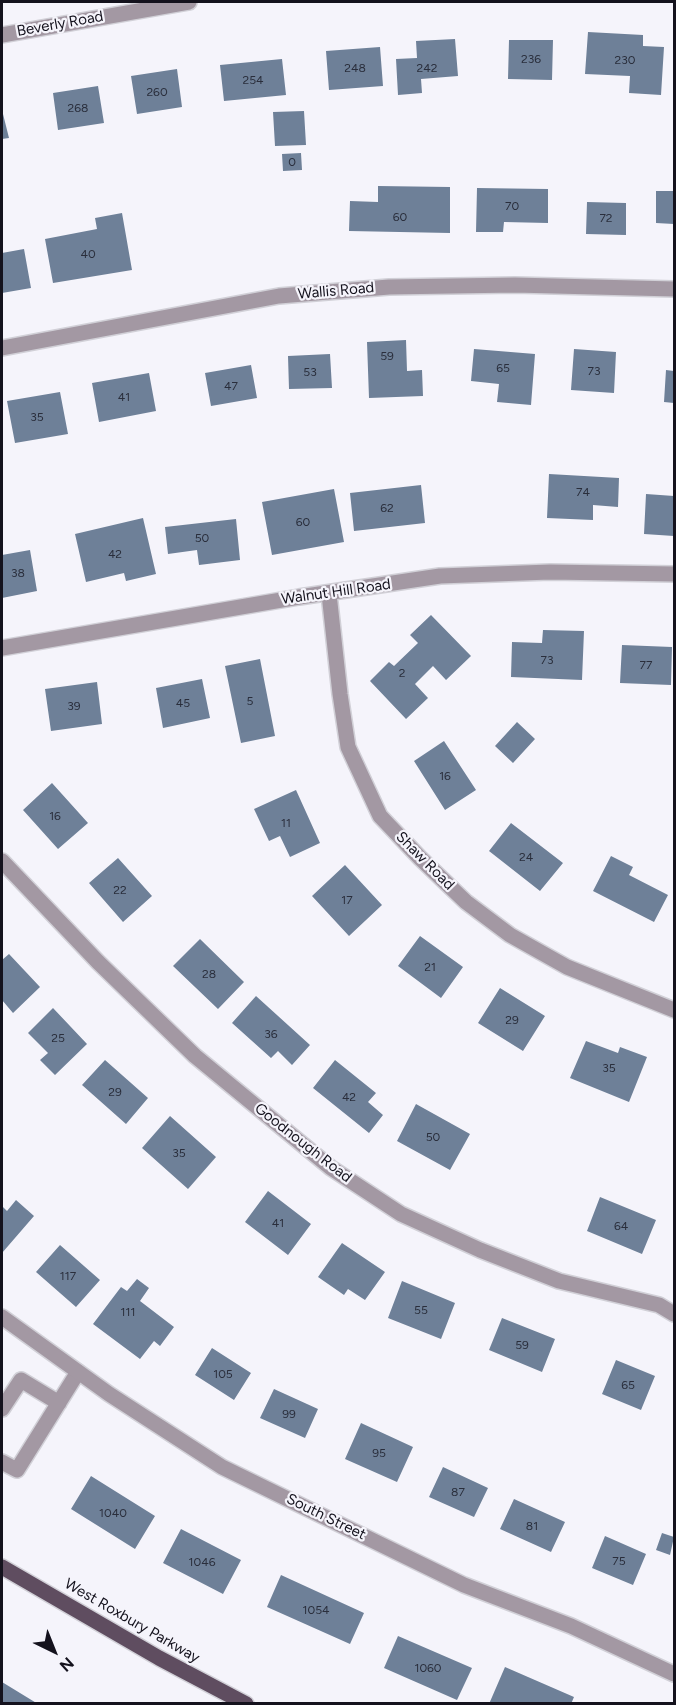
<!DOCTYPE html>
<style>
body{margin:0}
#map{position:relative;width:676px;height:1705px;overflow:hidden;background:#f5f4fb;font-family:Figtree,sans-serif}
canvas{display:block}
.frame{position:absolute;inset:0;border:3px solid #14121d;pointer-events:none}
.north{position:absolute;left:24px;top:1621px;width:60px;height:60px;-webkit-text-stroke:4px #f5f4fb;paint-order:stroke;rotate:137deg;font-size:16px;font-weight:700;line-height:24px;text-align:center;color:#14121d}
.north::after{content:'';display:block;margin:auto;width:21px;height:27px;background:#14121d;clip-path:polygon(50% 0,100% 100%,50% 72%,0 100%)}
</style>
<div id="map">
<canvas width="676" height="1705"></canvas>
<div class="frame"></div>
<div class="north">N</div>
</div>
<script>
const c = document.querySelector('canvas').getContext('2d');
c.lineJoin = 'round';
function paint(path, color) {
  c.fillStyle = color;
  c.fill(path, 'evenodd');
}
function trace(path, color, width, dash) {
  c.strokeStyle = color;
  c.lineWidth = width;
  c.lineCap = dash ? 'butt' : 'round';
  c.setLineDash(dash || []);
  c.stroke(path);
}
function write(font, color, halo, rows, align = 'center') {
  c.font = font + ' Figtree,sans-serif';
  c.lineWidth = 4.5;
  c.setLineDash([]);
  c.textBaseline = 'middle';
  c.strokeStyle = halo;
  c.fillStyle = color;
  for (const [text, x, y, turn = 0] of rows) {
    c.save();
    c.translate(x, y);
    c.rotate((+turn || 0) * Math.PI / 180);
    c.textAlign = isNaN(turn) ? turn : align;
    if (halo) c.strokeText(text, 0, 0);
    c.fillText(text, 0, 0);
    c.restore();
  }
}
const building = new Path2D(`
 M 588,32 L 643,35 L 643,46 L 664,47 L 661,95 L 629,93 L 630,76 L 585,74 Z
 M 455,39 L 458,76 L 421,79 L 422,93 L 398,95 L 396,59 L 417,58 L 416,41 Z
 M 509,40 L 553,40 L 552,80 L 508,79 Z
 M 380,47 L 383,86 L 329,90 L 326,51 Z
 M 282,59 L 286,95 L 224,101 L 220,65 Z
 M 177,69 L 182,107 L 137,114 L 131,76 Z
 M 98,86 L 104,123 L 58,130 L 53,93 Z
 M 2,110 L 9,138 L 2,139 Z
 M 304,111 L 306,145 L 275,146 L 273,112 Z
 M 301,153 L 302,170 L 283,171 L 282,154 Z
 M 378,186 L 450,187 L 450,233 L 349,231 L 350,201 L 378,202 Z
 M 477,188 L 548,189 L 548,223 L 504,222 L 503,232 L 476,232 Z
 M 656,191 L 674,191 L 674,224 L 656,223 Z
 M 587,202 L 626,203 L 626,235 L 586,234 Z
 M 122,213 L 132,270 L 53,283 L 45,239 L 97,229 L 95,218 Z
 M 24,249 L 31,288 L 2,293 L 2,253 Z
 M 406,340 L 407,371 L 422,370 L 423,396 L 369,398 L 367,342 Z
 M 474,349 L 535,354 L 531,405 L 497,402 L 499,384 L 471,381 Z
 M 574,349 L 616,352 L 614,393 L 571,390 Z
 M 330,354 L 332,388 L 289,389 L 288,356 Z
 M 251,365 L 257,398 L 211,406 L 205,373 Z
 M 666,370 L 674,371 L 674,403 L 664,402 Z
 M 149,373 L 156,411 L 99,422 L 92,383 Z
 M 60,392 L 68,434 L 15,443 L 7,401 Z
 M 549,474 L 619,478 L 618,507 L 593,505 L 593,520 L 547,518 Z
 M 421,485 L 425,523 L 354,531 L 350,493 Z
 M 334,489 L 344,542 L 272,555 L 262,502 Z
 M 646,494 L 674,496 L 674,536 L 644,534 Z
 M 143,518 L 156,574 L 126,581 L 124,573 L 86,582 L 75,534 Z
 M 236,519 L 240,560 L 199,565 L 197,550 L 168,554 L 165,527 Z
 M 30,550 L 37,591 L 2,598 L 2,555 Z
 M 431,615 L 471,656 L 446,680 L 433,666 L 415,684 L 428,698 L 406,719 L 370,681 L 389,662 L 394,666 L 418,643 L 410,635 Z
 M 543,630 L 584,631 L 582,680 L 511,677 L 512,642 L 542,643 Z
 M 622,645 L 672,647 L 671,685 L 620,683 Z
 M 260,659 L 275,736 L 241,743 L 225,666 Z
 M 202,679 L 210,718 L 163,728 L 156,688 Z
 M 97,682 L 102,724 L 51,731 L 45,689 Z
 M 517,722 L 535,739 L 513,763 L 495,746 Z
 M 444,741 L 476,790 L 445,810 L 414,761 Z
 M 52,783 L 88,823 L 58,849 L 23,810 Z
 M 296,790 L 320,843 L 290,857 L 280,836 L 269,841 L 254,809 Z
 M 511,823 L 563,863 L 540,891 L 489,851 Z
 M 611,856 L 633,867 L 629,875 L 668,895 L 654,922 L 593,891 Z
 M 118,858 L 152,896 L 123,922 L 89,883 Z
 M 345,865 L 382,905 L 349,936 L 312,896 Z
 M 420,936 L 463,967 L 441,998 L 398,966 Z
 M 200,939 L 244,982 L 218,1009 L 173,966 Z
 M 9,954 L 40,987 L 13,1013 L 2,1000 L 2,960 Z
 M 500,988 L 545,1016 L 523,1051 L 478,1023 Z
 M 256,996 L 310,1045 L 292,1065 L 278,1051 L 271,1058 L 232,1023 Z
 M 53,1008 L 87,1044 L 55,1075 L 40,1060 L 48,1053 L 28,1033 Z
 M 586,1041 L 618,1053 L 620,1047 L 647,1057 L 629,1102 L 570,1078 Z
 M 105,1060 L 148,1098 L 126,1124 L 82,1085 Z
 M 335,1060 L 376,1093 L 368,1102 L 383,1115 L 369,1133 L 313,1088 Z
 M 416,1104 L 470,1134 L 450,1170 L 397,1141 Z
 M 170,1116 L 216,1157 L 188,1189 L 142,1148 Z
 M 268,1191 L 311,1224 L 288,1255 L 245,1222 Z
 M 600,1197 L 656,1220 L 642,1254 L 587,1231 Z
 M 16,1200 L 34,1216 L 2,1253 L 2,1206 L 7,1211 Z
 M 342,1243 L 385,1272 L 365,1300 L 348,1289 L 344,1295 L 318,1277 Z
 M 60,1245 L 100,1280 L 76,1307 L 36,1272 Z
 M 137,1279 L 149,1288 L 140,1301 L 174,1327 L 160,1346 L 154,1341 L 140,1359 L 93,1324 L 121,1287 L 127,1291 Z
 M 402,1281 L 455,1303 L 441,1339 L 388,1318 Z
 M 502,1318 L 555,1339 L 542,1372 L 489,1350 Z
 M 212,1348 L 251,1373 L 234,1400 L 195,1375 Z
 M 616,1360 L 655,1376 L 641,1410 L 602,1394 Z
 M 274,1389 L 318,1409 L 305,1438 L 260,1418 Z
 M 361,1423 L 413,1447 L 397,1482 L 345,1459 Z
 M 443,1467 L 488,1488 L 474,1517 L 429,1497 Z
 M 91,1476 L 155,1516 L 135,1549 L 71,1509 Z
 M 514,1499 L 565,1522 L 551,1552 L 500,1529 Z
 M 181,1529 L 241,1560 L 223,1594 L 163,1563 Z
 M 662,1533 L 674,1537 L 670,1555 L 656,1550 Z
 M 605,1536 L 646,1554 L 633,1585 L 592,1568 Z
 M 281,1575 L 364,1613 L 350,1644 L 267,1607 Z
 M 398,1636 L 472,1668 L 457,1700 L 384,1668 Z
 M 505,1667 L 574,1697 L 571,1704 L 489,1704 Z
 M 2,1682 L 38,1704 L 2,1704 Z`);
const service = new Path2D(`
 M 2,1409 L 21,1380 L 59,1403
 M 2,1462 L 17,1470 L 78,1372`);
const minor = new Path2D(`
 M 2,348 L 279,296 L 389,287 L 515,285 L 674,289
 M 329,594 L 340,694 L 348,747 L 380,816 L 420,858 L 466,902 L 510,935 L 567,967 L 674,1010
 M 2,648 L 299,597 L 440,576 L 550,572 L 674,574
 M 2,861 L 98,962 L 195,1056 L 331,1168 L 401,1214 L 480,1250 L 559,1281 L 659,1305 L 674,1314`);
const tertiary = new Path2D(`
 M 2,35 L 189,2
 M 2,1317 L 109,1394 L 222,1467 L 464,1585 L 571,1626 L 674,1674`);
const primary = new Path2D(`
 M 2,1567 L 159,1658 L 246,1704`);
const numberNames = [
 ["236",531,59],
 ["230",625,60],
 ["248",355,68],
 ["242",427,68],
 ["254",253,80],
 ["260",157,92],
 ["268",78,108],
 ["0",292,162],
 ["70",512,206],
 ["60",400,217],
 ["72",606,218],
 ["40",88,254],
 ["59",387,356],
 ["65",503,368],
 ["73",594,371],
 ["53",310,372],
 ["47",231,386],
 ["41",124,397],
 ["35",37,417],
 ["74",583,492],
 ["62",387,508],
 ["60",303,522],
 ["50",202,538],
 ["42",115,554],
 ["38",18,573],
 ["73",547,660],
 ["77",646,665],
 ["2",402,673],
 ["5",250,701],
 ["45",183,703],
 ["39",74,706],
 ["16",445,776],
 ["16",55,816],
 ["11",286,823],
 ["24",526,857],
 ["22",120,890],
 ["17",347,900],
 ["21",430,967],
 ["28",209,974],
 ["29",512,1020],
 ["36",271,1034],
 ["25",58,1038],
 ["35",609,1068],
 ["29",115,1092],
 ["42",349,1097],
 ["50",433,1137],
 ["35",179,1153],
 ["41",278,1223],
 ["64",621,1226],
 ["117",68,1276],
 ["55",421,1310],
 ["111",128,1312],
 ["59",522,1345],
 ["105",223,1374],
 ["65",628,1385],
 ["99",289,1414],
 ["95",379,1453],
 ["87",458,1492],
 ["1040",113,1513],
 ["81",532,1526],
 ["75",619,1561],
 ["1046",202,1562],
 ["1054",316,1610],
 ["1060",428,1668]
];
const streetNames = [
 ["Beverly Road",60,24,-10],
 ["Wallis Road",336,291,-5],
 ["Walnut Hill Road",336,592,-8],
 ["Shaw Road",425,861,45],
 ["Goodnough Road",303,1143,38],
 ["South Street",326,1517,26],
 ["West Roxbury Parkway",132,1621,30]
];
paint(building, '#6e8098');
trace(service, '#d1d0d7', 18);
trace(minor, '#d1d0d7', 18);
trace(tertiary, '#d1d0d7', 18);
trace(primary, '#d1d0d7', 18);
trace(service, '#a398a3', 15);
trace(minor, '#a398a3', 15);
trace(tertiary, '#a398a3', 15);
trace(primary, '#5f4d60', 15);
write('12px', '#2a2e3c', null, numberNames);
write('15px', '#14121d', '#f5f4fb', streetNames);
</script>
